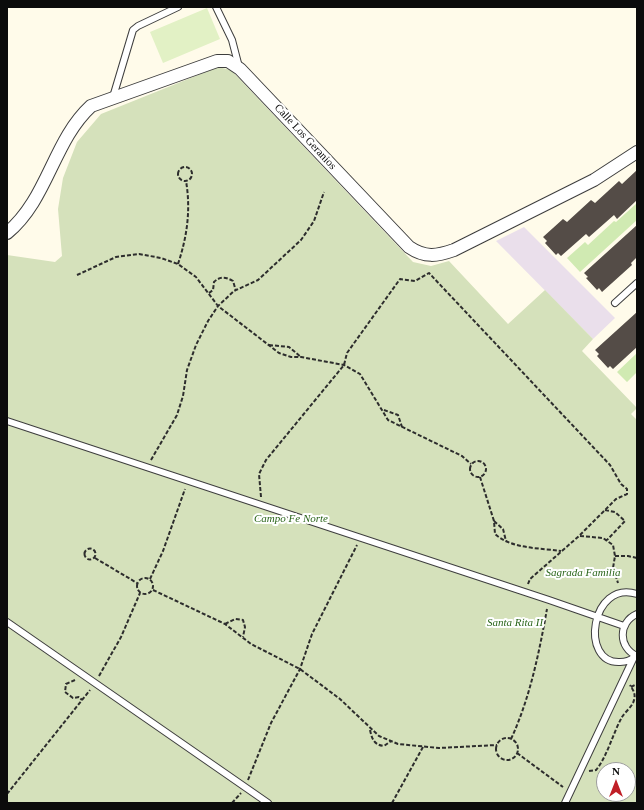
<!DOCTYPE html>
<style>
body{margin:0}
#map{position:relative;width:644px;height:810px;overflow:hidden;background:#fffbea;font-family:Georgia,serif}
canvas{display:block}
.frame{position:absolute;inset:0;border:8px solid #0b0b0b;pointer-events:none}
.north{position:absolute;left:596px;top:762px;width:40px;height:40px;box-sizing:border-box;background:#fff;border:1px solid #9d9d9d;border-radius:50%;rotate:0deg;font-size:11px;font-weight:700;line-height:16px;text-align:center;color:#0b0b0b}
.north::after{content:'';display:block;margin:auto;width:14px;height:18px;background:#c01f27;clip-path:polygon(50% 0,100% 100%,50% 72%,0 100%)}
</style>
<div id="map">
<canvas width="644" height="810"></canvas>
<div class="frame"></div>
<div class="north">N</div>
</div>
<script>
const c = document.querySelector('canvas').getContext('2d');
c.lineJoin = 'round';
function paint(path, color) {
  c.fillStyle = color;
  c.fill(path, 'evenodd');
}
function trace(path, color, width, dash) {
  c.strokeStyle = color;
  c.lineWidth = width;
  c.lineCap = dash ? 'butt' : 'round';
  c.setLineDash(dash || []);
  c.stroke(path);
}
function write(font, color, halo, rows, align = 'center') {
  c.font = font + ' Georgia,serif';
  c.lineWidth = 4;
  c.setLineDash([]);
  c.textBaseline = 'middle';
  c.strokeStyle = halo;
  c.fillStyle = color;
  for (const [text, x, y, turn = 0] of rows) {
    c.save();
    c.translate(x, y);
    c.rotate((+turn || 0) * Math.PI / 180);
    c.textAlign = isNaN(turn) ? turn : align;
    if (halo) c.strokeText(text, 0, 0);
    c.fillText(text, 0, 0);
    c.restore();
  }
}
const industrial = new Path2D(`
 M 524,227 L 615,318 L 593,339 L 496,241 Z`);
const green = new Path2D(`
 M 637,203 L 637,220 L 580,272 L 567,258 L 585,242 L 588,245 L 614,221 L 616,222 Z
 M 637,353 L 637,372 L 627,382 L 617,372 Z`);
const cemetery = new Path2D(`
 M 218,67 L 231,70 L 413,262 L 431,266 L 449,261 L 508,324 L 545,290 L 593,339 L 582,351 L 637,408 L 631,414 L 637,420 L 637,803 L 7,803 L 7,255 L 55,262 L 62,256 L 58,209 L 63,178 L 77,142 L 101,114 ZM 604,770 L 628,770 L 628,794 L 604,794 Z`);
const pitch = new Path2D(`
 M 207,8 L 220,39 L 163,63 L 150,32 Z`);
const building = new Path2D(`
 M 637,170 L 637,200 L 617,219 L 614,215 L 589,237 L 586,234 L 561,256 L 558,253 L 556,255 L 545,243 L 547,241 L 543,237 L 563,219 L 567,222 L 591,200 L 595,203 L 619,181 L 622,184 Z
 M 637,225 L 637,257 L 631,263 L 632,265 L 602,292 L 599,288 L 597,290 L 586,278 L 588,277 L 584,273 Z
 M 637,312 L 637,347 L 613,369 L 610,366 L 608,368 L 597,356 L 599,354 L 595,350 Z`);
const path = new Path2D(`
 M178 174a7 7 0 1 1 14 0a7 7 0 1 1-14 0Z
 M 178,264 C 187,237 191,210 186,181
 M 77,275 L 116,257 L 139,254 L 161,258 L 178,264 L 196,277 L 218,306 L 279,353 L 291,357 L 301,357 L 344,365 L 360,374 L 388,420 L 462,456 L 471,464
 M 209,293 L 213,290 L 214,282 C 220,276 226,277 233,281 L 236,291
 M 269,345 L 289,347 L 301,357
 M 384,410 L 398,415 L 402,427
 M 151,460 L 177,415 L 183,396 L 187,370 L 196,345 L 208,321 L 218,306 L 234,291 L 258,280 L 301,240 L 314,221 L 324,192
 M470 469a8 8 0 1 1 16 0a8 8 0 1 1-16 0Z
 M 480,477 L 494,521 L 495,534 C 511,549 541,548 561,551
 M 261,497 L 259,474 L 266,460 L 344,365 L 347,353 L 400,279 L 415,281 L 429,273 L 610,465 L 621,484 L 627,489 L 627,494 L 616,499 L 579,536 L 530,579 L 528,584
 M 605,510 L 615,512 L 625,521 L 607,540
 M 494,521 L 503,529 L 506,541
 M 580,536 L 603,538 L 613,545 L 615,556 L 613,568 L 618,583
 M84.5 554a5.5 5.5 0 1 1 11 0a5.5 5.5 0 1 1-11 0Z
 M 615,556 L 628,556 L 637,558
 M 95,558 L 137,583
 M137 586a8 8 0 1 1 16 0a8 8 0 1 1-16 0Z
 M 150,579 L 163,551 L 185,489
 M 153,590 L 225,624 L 251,644 L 300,669 L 340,699 L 379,736 L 391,741 L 398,744 L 439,748 L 497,745
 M 225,624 L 235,619 L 243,620 L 245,627 L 243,637
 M 99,676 L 121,637 L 140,593
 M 75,680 L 66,684 L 65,692 L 73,698 L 79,697 L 82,700
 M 631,687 L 637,684
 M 370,730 C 372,739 374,745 384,746 L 391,741
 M496 749a11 11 0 1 1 22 0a11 11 0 1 1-22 0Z
 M 511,739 C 530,698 539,653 547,609
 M 517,753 L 563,787
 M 589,771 L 596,770 C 607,757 613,733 622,717 C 625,712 633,706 634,700 C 636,694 633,690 630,685
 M 248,780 L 271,723 L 300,669 L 312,634 L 357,545
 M 7,794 L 90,690
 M 232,803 L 241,793
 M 392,803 L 423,747`);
const service = new Path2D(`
 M 216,7 L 232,40 L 239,67
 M 113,97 L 133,30 L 138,26 L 178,7
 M 615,303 L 637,283
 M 7,421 L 549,600 L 624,626
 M 7,622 L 268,803
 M 637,656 C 618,648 618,622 637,614
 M 634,657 C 630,661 625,662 620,662 C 579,664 591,579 637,594
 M 565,803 L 635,655`);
const minor = new Path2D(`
 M 7,233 C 48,199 53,141 91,106 L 217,61 L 228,61 L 240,69 L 409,247 C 425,258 437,256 454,250 L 594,180 L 637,152`);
const streetNames = [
 ["Calle Los Geranios",305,137,47]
];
const parkNames = [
 ["Campo Fe Norte",291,519],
 ["Sagrada Familia",583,573],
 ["Santa Rita II",515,623]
];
paint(industrial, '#eadfeb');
paint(green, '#d0eab2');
paint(cemetery, '#d5e1bb');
paint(pitch, '#e2f1c5');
paint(building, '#544c47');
trace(service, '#3e3e3e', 8);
trace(minor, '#3e3e3e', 14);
trace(path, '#2d2d2d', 2, [4, 2]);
trace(service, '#fff', 6);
trace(minor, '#fff', 12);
write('11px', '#0b0b0b', '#fff', streetNames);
write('italic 11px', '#2a651a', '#fff', parkNames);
</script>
